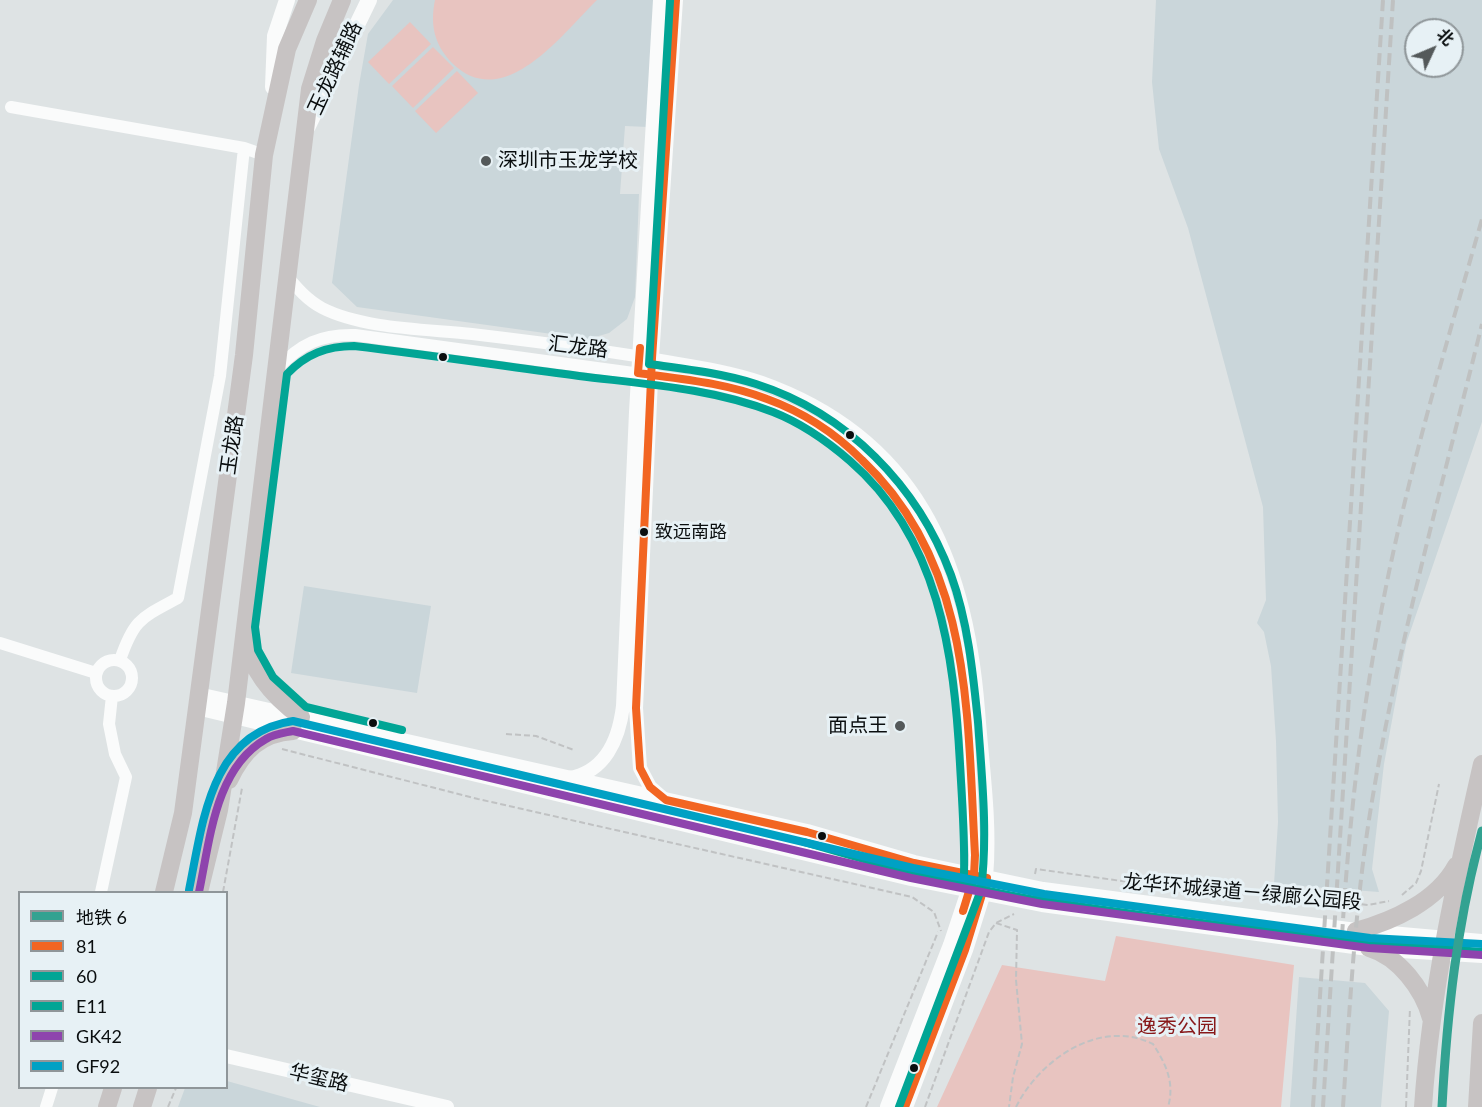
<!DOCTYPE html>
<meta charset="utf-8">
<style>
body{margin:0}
#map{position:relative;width:1482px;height:1107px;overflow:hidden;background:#dee3e4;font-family:Lato,"Noto Sans SC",sans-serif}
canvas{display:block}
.legend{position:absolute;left:18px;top:891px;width:210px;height:198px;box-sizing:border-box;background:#e7f1f5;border:2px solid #8f9699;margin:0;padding:8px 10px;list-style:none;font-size:18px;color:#0a0e0f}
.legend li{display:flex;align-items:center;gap:12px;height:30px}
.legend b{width:30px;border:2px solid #8f9699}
.north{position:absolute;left:1404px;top:18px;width:60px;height:60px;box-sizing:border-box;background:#e7f1f5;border:2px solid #8f9699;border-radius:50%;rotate:46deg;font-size:16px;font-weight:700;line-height:24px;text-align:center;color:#0a0e0f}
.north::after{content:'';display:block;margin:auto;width:21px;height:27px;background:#54595a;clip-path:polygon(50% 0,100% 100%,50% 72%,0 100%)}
</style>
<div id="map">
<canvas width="1482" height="1107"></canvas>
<ul class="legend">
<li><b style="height:8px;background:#33a291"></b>地铁 6</li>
<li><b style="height:8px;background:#f26522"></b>81</li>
<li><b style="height:8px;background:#01a595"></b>60</li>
<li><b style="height:8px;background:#01a595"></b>E11</li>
<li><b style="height:8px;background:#8e44ad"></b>GK42</li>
<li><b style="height:8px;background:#00a1c4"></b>GF92</li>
</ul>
<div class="north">北</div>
</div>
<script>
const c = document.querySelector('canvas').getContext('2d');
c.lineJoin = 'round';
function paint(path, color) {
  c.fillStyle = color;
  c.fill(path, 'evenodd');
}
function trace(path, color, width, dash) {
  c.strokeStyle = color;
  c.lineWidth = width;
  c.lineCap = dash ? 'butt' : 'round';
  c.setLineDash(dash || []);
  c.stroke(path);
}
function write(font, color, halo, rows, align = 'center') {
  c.font = font + ' Lato,"Noto Sans SC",sans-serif';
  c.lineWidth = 6;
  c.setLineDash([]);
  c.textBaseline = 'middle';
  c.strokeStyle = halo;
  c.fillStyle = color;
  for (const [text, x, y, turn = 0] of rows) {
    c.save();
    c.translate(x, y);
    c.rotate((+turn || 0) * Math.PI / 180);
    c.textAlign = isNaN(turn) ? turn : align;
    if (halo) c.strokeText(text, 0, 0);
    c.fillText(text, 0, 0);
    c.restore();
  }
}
const built = new Path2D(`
 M 393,0 L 656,0 L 648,127 L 625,126 L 620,194 L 639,194 L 635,297 L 627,319 L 609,333 L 588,339 L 357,307 L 332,283 L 359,85 L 368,34 Z
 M 1156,0 L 1482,0 L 1482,422 L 1406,644 L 1384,764 L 1372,869 L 1379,892 L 1274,884 L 1278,822 L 1276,741 L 1271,666 L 1264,632 L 1257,623 L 1266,600 L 1263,507 L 1188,228 L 1159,149 L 1152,82 ZM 1416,30 L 1452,30 L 1452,66 L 1416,66 Z
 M 304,586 L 431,606 L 417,693 L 291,673 Z
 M 1299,977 L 1365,983 L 1389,1011 L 1381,1107 L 1290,1107 Z
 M 227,1081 L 320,1107 L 178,1107 L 185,1088 L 226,1088 Z`);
const green = new Path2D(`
 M 435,0 L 597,0 C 562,34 504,114 452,63 C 434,44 430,25 435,0 Z
 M 410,22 L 431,44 L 389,84 L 368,62 Z
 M 433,47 L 454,68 L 413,108 L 392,86 Z
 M 457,71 L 478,93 L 436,133 L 415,111 Z
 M 1116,936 L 1294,965 L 1281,1107 L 937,1107 L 1002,965 L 1105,981 Z`);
const path = new Path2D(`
 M 506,734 L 536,736 L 574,750
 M 282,749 L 478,799 L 912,897 L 934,912 L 941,931
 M 1035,874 L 1036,869 L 1207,893 L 1289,895 L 1368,905 L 1389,901
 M 223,892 L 242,788
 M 1402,895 L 1416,883 L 1421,871 L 1439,784
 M 996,923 L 1017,930 L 1016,980 L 1022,1044 L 1013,1077 L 1009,1107
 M 168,1107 L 176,1088
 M 866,1107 L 938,932
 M 925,1107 L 989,932 L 996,923 L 1014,914
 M 1016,1107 C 1040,1059 1100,1018 1153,1044 C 1166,1064 1175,1083 1168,1107
 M 1406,1107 L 1410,1008`);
const minor = new Path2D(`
 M 11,107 L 244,148 L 264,155
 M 286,275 C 297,288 307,300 322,308 C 363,329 426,329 472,334 C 539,342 605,350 672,362 C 702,367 733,372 762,382 C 916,437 967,557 979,710 C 983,765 992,822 987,878
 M 277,369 C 300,344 321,334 355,335 L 714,384 C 769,396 817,418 860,455 C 975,557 966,714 975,855 L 974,875
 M 0,643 L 96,673
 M96 678a18 18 0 1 1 36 0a18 18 0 1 1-36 0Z
 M 120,660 C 134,619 141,618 178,598 L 220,376 L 244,148
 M 101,892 L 126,777 L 115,754 L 109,724 L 112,696
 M 46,1107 L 52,1088`);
const tertiary = new Path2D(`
 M 569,778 C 605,772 619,739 623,706 L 636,412 L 660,0
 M 665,800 L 650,787 L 640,768 L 636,708 L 652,358 L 676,0
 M 226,1056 L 447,1107`);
const secondary = new Path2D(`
 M 273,87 L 275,36 L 287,0
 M 308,126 L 369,0
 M 198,695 L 807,832 L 914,863 L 1043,890 L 1356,931 L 1482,942
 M 197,707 L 911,878 L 1042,904 L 1369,948 L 1482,955
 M 888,1107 L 951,945 L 973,879
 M 905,1107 L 965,950 L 986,883`);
const primary = new Path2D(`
 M 246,640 C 252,673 275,698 301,717
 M 229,780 C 243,751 260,733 293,731
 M 164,892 L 183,813 L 244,355 L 264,155 L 287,49 L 308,0
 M 199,892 L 219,810 L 236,703 L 310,89 L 325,41 L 342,0
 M 1356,931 C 1393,921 1437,901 1456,866
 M 1369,948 C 1399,957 1423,989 1431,1018
 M 107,1107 L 113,1088
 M 142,1107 L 148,1088
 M 1423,1107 C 1431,990 1456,878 1482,764
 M 1477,1107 L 1482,1023`);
const rail = new Path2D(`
 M 1342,936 C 1348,836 1359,733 1377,634 C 1402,493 1443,356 1482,219
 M 1313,1107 L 1383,0
 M 1323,1107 L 1393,0
 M 1343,1107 C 1350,1005 1355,902 1372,801 C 1399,640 1443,482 1482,324`);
const bus1 = new Path2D(`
 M 676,0 L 652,358 L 636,708 L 640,768 L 650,787 L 666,800 L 807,832 L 914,863 L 987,878 L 965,950 L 905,1107
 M 640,348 L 638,373 C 682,379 726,383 767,399 C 803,412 835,433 862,460 C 973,565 967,714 975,855 L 974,875 L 963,911`);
const bus2 = new Path2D(`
 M 402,730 L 306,707 L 273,677 L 258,650 L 255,627 L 287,374 C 306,354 327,346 354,346 C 429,355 504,366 579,376 C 644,384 711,388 773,412 C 801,423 827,441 850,461 C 939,538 954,653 960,764 C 962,800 965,838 964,874
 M 804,842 C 883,865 962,888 1043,901 C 1188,923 1335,940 1481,952`);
const bus3 = new Path2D(`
 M 670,1 L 649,364 C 685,369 722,373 756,384 C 847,413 918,486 951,575 C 968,622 973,673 978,722 C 982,778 988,835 981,890 L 899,1107`);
const bus4 = new Path2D(`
 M 199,892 C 210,840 215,768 266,739 C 274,734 284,733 293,731 L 911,878 L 1042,904 L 1369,948 L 1482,955`);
const bus5 = new Path2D(`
 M 189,890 C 203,822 210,733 293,721 L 913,868 L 1044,894 L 1370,938 L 1482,944`);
const metro1 = new Path2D(`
 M 1442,1107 C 1447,1013 1457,922 1482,831`);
const markers = [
 [486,161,6,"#54595a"],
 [443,357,5,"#0a0e0f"],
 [850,435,5,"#0a0e0f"],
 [644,532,5,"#0a0e0f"],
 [373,723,5,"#0a0e0f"],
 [900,726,6,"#54595a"],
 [822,836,5,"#0a0e0f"],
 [914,1068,5,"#0a0e0f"]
];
const busNames = [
 ["致远南路",655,532]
];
const streetNames = [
 ["玉龙路辅路",335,68,-65],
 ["汇龙路",578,347,7],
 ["玉龙路",232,445,-82],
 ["龙华环城绿道－绿廊公园段",1242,892,5],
 ["华玺路",319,1078,13]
];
const poiNames = [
 ["深圳市玉龙学校",498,161],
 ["面点王",888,726,"right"]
];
const parkNames = [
 ["逸秀公园",1177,1027]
];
paint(built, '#cad6da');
paint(green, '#e8c4c0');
trace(path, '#c0c2c3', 2, [6, 3]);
trace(minor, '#fafbfb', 12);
trace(tertiary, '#fafbfb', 14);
trace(secondary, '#fafbfb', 16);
trace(primary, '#c7c3c3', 18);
trace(rail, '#bfc1c1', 4, [12, 6]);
trace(bus1, '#f26522', 8);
trace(bus2, '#01a595', 8);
trace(bus3, '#01a595', 8);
trace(bus4, '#8e44ad', 8);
trace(bus5, '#00a1c4', 8);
trace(metro1, '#33a291', 9);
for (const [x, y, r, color] of markers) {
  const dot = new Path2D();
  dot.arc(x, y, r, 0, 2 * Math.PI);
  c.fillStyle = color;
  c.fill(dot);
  trace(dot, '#e7f1f5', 2);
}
write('18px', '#0a0e0f', '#e7f1f5', busNames, 'left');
write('20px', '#0a0e0f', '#e7f1f5', streetNames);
write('20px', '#0a0e0f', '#e7f1f5', poiNames, 'left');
write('20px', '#88191a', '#e7f1f5', parkNames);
</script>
